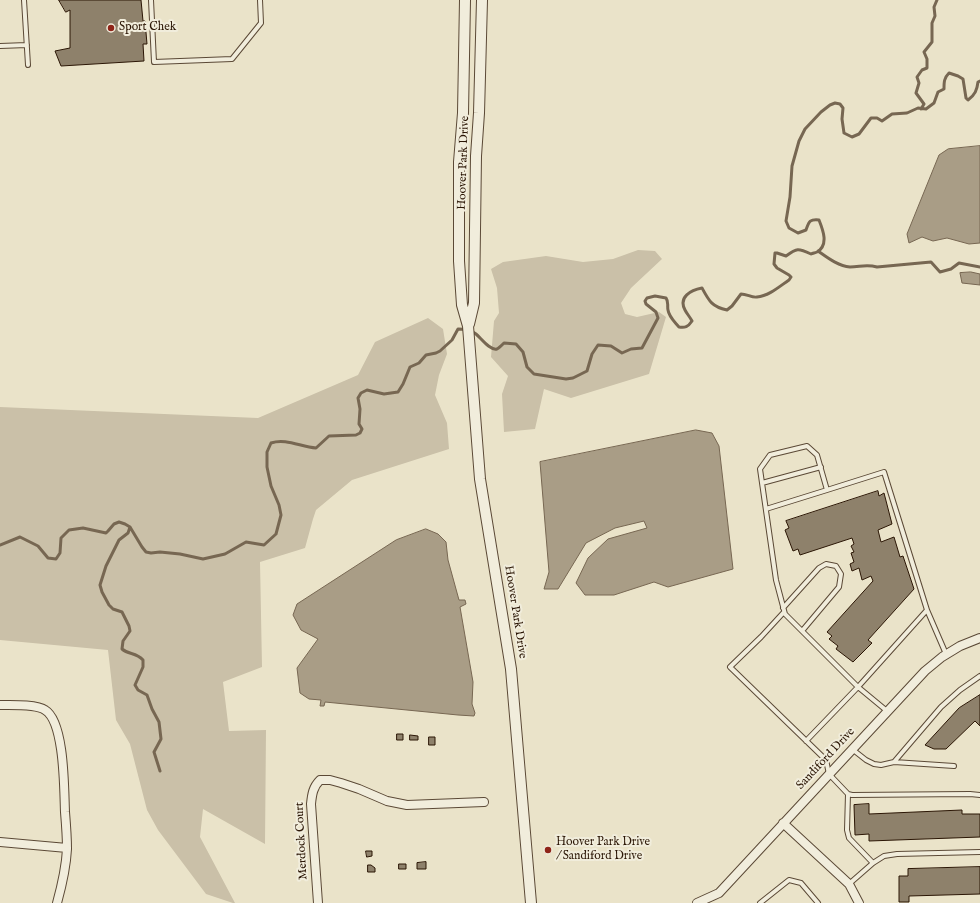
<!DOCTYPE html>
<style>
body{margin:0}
canvas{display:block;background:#eae3c9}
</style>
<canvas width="980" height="903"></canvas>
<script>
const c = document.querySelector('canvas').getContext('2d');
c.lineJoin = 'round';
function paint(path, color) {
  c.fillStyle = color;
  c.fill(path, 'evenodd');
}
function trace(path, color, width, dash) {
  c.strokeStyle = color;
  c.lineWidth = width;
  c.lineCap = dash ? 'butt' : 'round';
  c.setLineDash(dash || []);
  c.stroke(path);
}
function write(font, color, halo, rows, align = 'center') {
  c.font = font + ' "IM FELL English",serif';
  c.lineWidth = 4;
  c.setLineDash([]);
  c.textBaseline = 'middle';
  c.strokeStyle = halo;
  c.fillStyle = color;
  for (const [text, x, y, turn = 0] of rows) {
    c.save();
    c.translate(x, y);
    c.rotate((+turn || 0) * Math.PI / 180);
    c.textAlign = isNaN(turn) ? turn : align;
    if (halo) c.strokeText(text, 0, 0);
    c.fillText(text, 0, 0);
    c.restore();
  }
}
const green = new Path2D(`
 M 638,250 L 655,251 L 662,259 L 631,288 L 621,303 L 625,314 L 637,317 L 659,312 L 666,317 L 649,374 L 571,398 L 544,389 L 535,429 L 504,432 L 502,394 L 508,376 L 491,357 L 494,321 L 499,313 L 497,288 L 491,269 L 503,262 L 546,256 L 583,262 L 613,259 Z
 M 428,318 L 443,329 L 447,354 L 439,375 L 435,395 L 447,423 L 449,449 L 352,480 L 316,510 L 313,519 L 305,548 L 260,562 L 262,667 L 223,682 L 229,731 L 266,730 L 265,844 L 203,809 L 200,837 L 235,903 L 233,903 L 206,894 L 158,830 L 147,810 L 130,744 L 116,720 L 108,650 L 0,640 L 0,407 L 258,418 L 358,375 L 375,342 Z`);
const water = new Path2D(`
 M 980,146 L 980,243 L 969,244 L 947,238 L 933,241 L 922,237 L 909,243 L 907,234 L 939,155 L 948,149 Z
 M 971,272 L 980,274 L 980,285 L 962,283 L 960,273 Z
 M 696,430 L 712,433 L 719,446 L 733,569 L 668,587 L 654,582 L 614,595 L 585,595 L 576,583 L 588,558 L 608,539 L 647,528 L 644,521 L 615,528 L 586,543 L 558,589 L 544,589 L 549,572 L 540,462 Z
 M 426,529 L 438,534 L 446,542 L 448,560 L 459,600 L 465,600 L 466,604 L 460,607 L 473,682 L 472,704 L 475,713 L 474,716 L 458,715 L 325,702 L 324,706 L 320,706 L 321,700 L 309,699 L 300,693 L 297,668 L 318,639 L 301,630 L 293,615 L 297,604 L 396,540 Z`);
const stream = new Path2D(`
 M 921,109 L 924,104 L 916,93 L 919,83 L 917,77 L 922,70 L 927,68 L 927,59 L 924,52 L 932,42 L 932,23 L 935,16 L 934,7 L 937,0
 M 818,251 C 828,258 838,266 850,267 C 860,267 866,264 877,267 L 931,262 L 940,272 L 951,269 L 959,263 L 980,267
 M 130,527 L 128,533 L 119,540 L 106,566 L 100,585 L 102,592 L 109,605 L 113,609 L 122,612 L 129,626 L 130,631 L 123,641 L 122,649 C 129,655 136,652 143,660 L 143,667 L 135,685 L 138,690 L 147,695 L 152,709 L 159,722 L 161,739 L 154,752 L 160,771
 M 0,545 L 20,537 L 38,546 L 48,558 L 56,559 L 60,553 L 61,538 L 69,530 L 83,528 L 106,533 L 108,531 L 114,524 L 119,522 L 125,524 L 130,527 L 142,547 L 146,552 L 151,553 L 160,552 L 180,554 L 203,559 L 225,554 L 246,542 L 264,545 L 276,534 L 281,515 L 279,505 L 271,486 L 267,467 L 267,452 L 271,443 C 286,438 301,447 316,448 L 329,436 L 356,435 L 360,433 L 362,429 L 359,424 L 360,409 L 358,398 L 361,393 L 367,390 L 384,394 L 398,392 L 403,384 L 410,367 L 419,363 L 426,355 L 436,353 L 440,351 L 452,340 L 458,329 C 464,329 471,330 476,334 C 481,338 490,351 497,349 C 499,348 502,345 504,343 L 516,344 L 523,352 L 527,367 L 534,374 L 566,379 L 573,378 L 587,371 L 592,354 L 598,345 L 611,346 L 622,353 L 631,349 L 642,348 L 658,318 L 656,312 L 646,304 L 645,301 L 647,298 L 655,296 L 666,298 C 669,302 667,306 668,310 C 669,317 674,321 679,327 C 685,328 688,327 692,321 C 690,317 687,314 685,310 C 678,297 691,290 702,288 C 709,301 712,307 727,310 L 732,306 L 741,294 C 747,294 752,298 757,297 C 769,296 780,286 789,280 L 791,277 L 789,275 L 777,268 L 774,264 L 775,253 L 777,253 L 786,256 C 797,248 798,248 811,254 C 813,253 815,253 817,252 C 829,245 823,230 819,220 C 809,219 809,222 806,230 L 798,233 L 789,228 L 786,221 L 790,197 L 792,166 L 799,141 L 805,129 L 821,112 L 830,105 L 835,103 L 840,104 L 843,108 L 842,119 L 844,133 L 852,137 L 859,134 L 871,118 L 877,118 L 882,121 L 892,114 L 907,113 L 918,108 L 926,109 L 934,103 L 938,92 L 944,89 C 944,82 944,78 949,73 L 958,76 L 963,79 L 966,98 L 968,100 C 975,95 977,90 978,82 L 980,81`);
const building = new Path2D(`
 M 59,0 L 141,0 L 143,21 L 145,21 L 147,44 L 143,44 L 144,61 L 61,66 L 55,51 L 70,48 L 70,10 L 66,12 Z
 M 878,491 L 879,496 L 884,493 L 892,524 L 878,530 L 881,542 L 894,537 L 900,557 L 903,556 L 914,589 L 868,640 L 872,643 L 853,662 L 836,649 L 838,646 L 829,639 L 832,636 L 827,632 L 873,581 L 871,576 L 862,580 L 859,568 L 852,571 L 850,564 L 854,562 L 851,553 L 854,552 L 851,546 L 854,544 L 852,538 L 800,555 L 798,549 L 793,551 L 785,530 L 789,528 L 786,521 Z
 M 980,695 L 980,726 L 975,721 L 946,749 L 934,749 L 925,745 L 959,708 Z
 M 397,734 L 403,734 L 403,740 L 397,740 Z
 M 410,735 L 418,736 L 418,740 L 410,740 Z
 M 429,737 L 435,737 L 435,745 L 429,745 Z
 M 869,804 L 869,814 L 962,810 L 962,814 L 980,814 L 980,837 L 869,841 L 869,834 L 855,835 L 854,805 Z
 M 366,851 L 372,851 L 372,856 L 367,857 Z
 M 426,862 L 426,869 L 417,869 L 417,863 Z
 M 399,864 L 406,864 L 406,869 L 399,869 Z
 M 368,865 L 371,865 L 375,868 L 375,872 L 368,872 Z
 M 980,867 L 980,894 L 909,896 L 909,902 L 899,902 L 899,876 L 908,876 L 908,869 Z`);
const service = new Path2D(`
 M 24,0 L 28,65
 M 151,0 L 154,62 L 232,59 L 261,23 L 260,0
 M 0,46 L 27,45
 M 762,483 L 821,467
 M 827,490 L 884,472 L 927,610
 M 766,509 L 827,490 L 817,455 L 807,446 L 770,455 L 760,469 L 776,580 L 785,614 L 858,687 L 887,711
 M 783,608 L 819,568 L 826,564 L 836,566 L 841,574 L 839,587 L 802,631
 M 784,612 L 761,637 L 730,667 L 826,760 L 829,774 L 848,794 L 852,795 L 970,794 L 980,795
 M 806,741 L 858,687 L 927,610 L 946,654
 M 852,749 L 866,760 L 874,764 L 881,765 L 894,762 L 954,766
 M 894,762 L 941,707 L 960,690 L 980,676
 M 848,794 L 847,830 L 849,838 L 873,863
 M 849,884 L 873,863 L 884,856 L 897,854 L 980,852
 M 760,903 L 789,880 L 801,883 L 818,903`);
const minor = new Path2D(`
 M 0,705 C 11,705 37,704 45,710 C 65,722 64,791 65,812 C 66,824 67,837 67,849 C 66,868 62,885 57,903
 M 783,823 L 849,884 L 859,903
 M 0,842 L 67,848
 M 318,903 L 311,804 C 312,794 313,787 320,780 L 330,780 L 341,783 L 359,789 L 387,801 L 407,805 L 484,802
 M 697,903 L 719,893 L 925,671 L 942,657 L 960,646 L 980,638`);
const tertiary = new Path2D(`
 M 465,0 L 463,113 L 459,162 L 459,261 L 462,305 L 468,326 L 480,479 L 511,669 L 531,903
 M 469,324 L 474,303 L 476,156 L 479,113 L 482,0`);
const markers = [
 [111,28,4,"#8f2418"],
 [548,850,4,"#8f2418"]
];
const poiNames = [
 ["Sport Chek",119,28],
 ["Hoover Park Drive",556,843],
 ["/ Sandiford Drive",556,857]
];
const streetNames = [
 ["Hoover Park Drive",464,163,-88],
 ["Hoover Park Drive",515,612,81],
 ["Sandiford Drive",826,759,-47],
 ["Merdock Court",302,841,-93]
];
paint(green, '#cac0a8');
paint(water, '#a99d86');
trace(water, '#776752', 1);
trace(stream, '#776752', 3);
paint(building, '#8e816b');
trace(building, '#2b1605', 1);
trace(service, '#5b4936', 6);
trace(minor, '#5b4936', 10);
trace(tertiary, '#5b4936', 12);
trace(service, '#f1eddc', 4);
trace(minor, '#f1eddc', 8);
trace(tertiary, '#f1eddc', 10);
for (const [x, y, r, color] of markers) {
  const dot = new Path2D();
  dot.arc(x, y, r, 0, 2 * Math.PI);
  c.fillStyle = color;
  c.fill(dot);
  trace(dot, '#f1eddc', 1.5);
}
write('12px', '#2b1605', '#f1eddc', poiNames, 'left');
write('12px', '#2b1605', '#f1eddc', streetNames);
</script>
